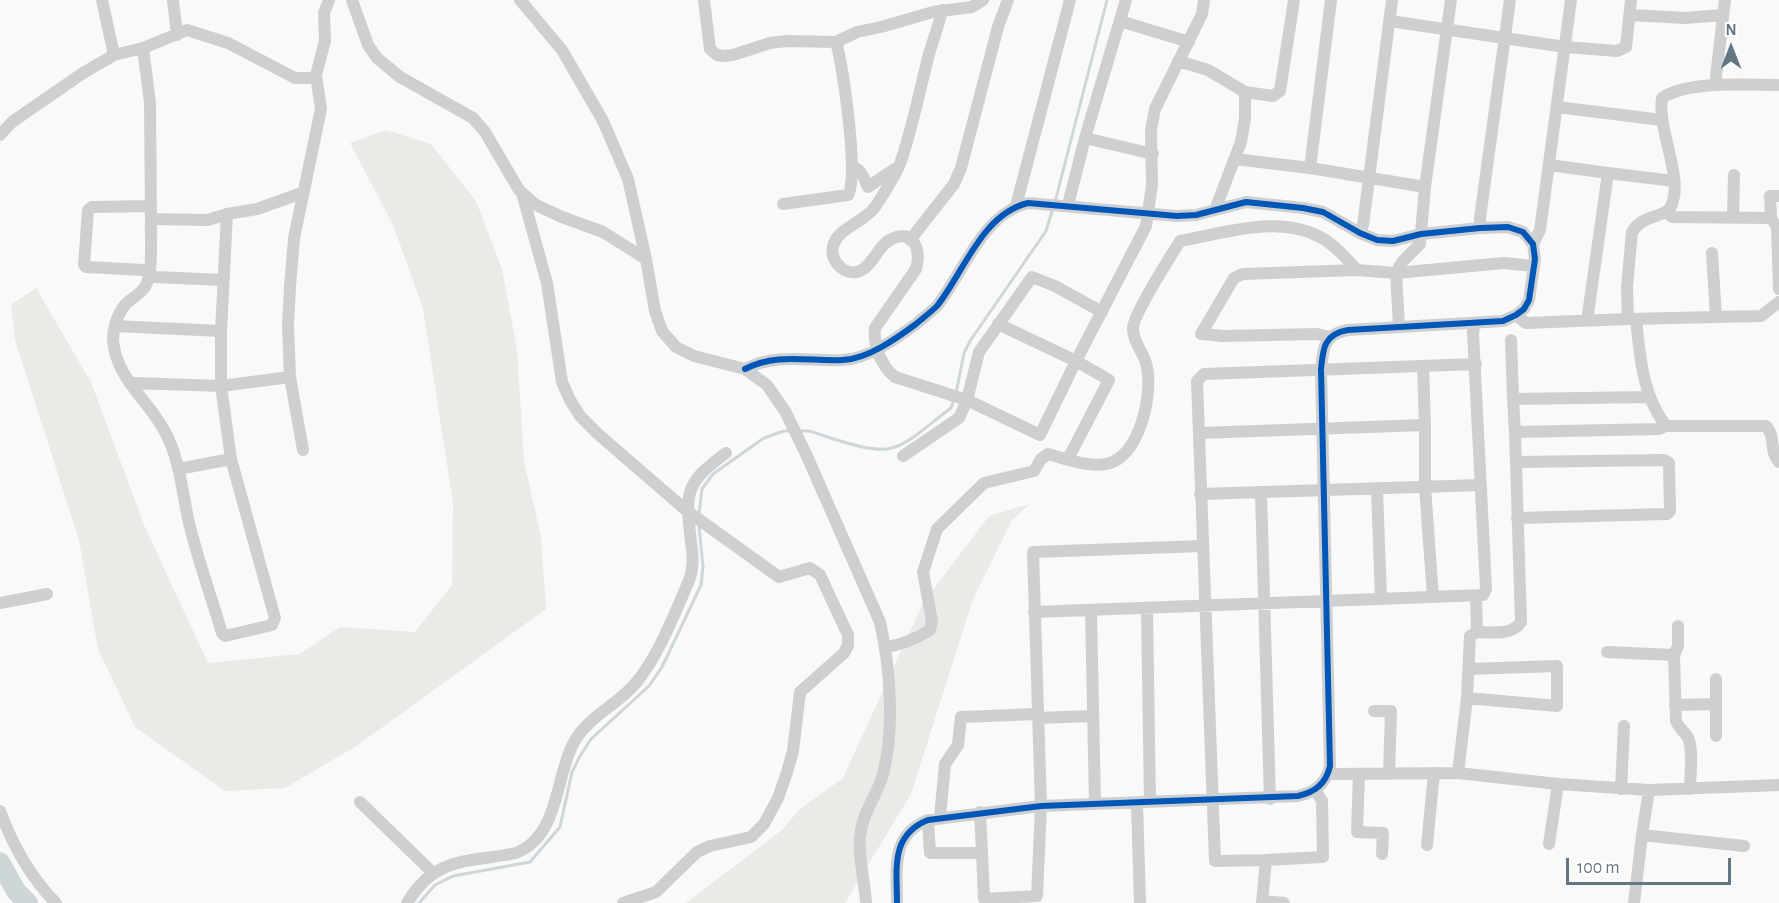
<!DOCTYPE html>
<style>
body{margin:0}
#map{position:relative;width:1779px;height:903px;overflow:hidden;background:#f9f9f9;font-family:"Alegreya Sans",sans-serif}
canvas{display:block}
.north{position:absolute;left:1701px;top:18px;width:60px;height:60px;-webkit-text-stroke:4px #fff;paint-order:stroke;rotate:0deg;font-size:16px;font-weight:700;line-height:24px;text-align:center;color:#657683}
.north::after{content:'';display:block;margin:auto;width:21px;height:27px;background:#657683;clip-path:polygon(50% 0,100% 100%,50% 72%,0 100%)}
.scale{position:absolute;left:1566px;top:858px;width:165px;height:27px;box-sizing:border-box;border:3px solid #657683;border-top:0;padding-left:8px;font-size:18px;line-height:21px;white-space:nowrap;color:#657683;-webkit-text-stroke:4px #fff;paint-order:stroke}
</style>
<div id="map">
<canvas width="1779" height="903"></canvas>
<div class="north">N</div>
<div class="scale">100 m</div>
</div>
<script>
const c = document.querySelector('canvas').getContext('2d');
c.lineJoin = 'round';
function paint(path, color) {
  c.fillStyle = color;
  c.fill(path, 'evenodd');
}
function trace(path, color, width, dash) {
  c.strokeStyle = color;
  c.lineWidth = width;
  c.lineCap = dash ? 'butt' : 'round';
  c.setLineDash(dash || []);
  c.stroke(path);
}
const green = new Path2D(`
 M 386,130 L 431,144 L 476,201 L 502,269 L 517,350 L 524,461 L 541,537 L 546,609 L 355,747 L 285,788 L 225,791 L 135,727 L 98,649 L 79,540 L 15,340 L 11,305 L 36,288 L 91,382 L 144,525 L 208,663 L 300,654 L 340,627 L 415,632 L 452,585 L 453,503 L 423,308 L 393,225 L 350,143 Z
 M 1030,504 L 1012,520 L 973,599 L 911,794 L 845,903 L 686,903 L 782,830 L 799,810 L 843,778 L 923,603 L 989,516 Z`);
const stream = new Path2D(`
 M 1055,202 L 1107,0
 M 956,393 L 964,353 L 970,341 L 1046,231 L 1053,208
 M 798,431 L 809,431 C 830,437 871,454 892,448 C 911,443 934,420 951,408 L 954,399
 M 699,514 L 702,489 L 713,474 L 764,438 L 784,431 L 792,431
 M 419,903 L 435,885 L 453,876 L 530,862 L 560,827 L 572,772 L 580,756 L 591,739 L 649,686 L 662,667 L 701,585 L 703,567 L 699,526`);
const river = new Path2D(`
 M 0,862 L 16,891 L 28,903`);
const minor = new Path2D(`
 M 102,0 L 114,55
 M 173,0 L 177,35
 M 352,0 L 368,45 L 377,58 L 400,77 L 473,118 L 485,132 L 519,190 L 536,205 L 562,217 L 603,232 L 646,259
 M 520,0 L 562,50 L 603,121 L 628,179 L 646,259 L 655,311 L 662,331 L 676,347 L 694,356 L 745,369 L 767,385 L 785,411 L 806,454 L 880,622 C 890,666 895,729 883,774 C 877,797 862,811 860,838 C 858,859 865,882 866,903
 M 704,0 L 710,49 L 717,55 L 723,56 L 733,55 L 770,43 L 787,41 L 836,42 L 857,32 L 881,27 L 933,12 L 972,7 L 983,0
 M 942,10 C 939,26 932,42 928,58 C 919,93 912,130 900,164 C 894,178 883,195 875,207 C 864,222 841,227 834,243 C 827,260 846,279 862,270 C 875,262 879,243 894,238 C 916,229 921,254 916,269 L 875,328 C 873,345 881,366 895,377 L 967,400 L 1040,435 L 1076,361 L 1146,226 L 1152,185 L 1151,130 L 1155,109 L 1202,14 L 1204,0
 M 1630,15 L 1685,18 L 1723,15
 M 1120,21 L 1189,42
 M 1390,21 L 1565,47 L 1617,51 L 1626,47 L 1631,0
 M 143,48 L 150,103 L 151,219 L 208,220 L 227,214 L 257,209 L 302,193
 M 1178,61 L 1208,70 L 1245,92 L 1273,96 L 1280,91 L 1294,0
 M 1715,85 L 1725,0
 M 1557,107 L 1662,120
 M 0,135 L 12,122 L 83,73 L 114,55 L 143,48 L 187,30 L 228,43 L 295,78 L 312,78 L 316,75
 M 1085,138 L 1153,154
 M 1235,159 L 1310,168 L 1331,0
 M 1549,165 L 1608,173
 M 852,167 C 862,169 864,179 868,187 L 896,168
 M 1310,168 L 1425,187
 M 522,193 L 547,283 L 562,382 L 570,400 L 580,416 L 598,434 L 687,511 L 779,577 L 810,568 L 820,575 L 848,635 L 848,645 L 844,653 L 800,692 L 793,751 L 787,772 L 778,798 L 764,824 L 751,837 L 710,846 L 697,852 L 656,892 L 623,903
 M 783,204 L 848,195 C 859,175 843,67 836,42
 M 1068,205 L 1085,138 L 1126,0
 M 151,206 L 92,207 L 88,210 L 84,265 L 86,267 L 143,270 L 155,277 L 223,280
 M 1016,206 L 1070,0
 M 1215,210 L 1241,142 L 1245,119 L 1245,92
 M 1667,212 L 1672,217 L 1771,218
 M 1733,217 L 1734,175
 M 151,219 C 150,236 154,272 145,287 C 141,293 133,298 128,302 C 118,311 113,327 113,340 C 116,378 147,399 164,430 C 180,458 182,492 189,523 C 198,560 211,596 222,633 L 225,636 L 272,625 L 275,618 L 231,459 L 221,386 L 221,331 L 227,214
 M 1775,224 L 1771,218 L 1770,196 L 1779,196
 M 1480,228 L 1480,218 L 1510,0
 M 1779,228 L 1777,228 L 1779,289
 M 1360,233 L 1363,225 L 1392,0
 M 910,240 L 954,184 L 961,168 L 998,27 L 1008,0
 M 1533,244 L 1540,230 L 1571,0
 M 1712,253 L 1716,317
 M 1516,315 L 1526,323 L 1628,319 L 1761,316 L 1779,302
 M 1628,319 L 1627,287 L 1632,232 C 1643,213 1667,219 1672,204 C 1683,176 1657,129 1662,98 C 1689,80 1747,85 1779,85
 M 1636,319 C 1640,356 1642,395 1666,426 L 1766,426 C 1776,436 1769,452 1779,462
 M 1587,321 L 1608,173 L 1674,181
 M 998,324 L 1076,361 L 1109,380 L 1068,459
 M 115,326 L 221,331
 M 1399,327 L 1396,273 L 1402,262 L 1420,244 L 1425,187 L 1451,0
 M 1330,337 L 1317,334 L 1223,336 L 1201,334 L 1234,278 L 1243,274 L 1357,270 L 1396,273 L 1504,263 L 1534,266
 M 1511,340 L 1513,399 L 1649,397
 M 1423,367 L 1425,425
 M 745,369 C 777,352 810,362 843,360 C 868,359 897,338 916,324 C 923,318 931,312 937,306 C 964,272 982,214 1028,203 L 1177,216 L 1196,215 L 1246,202 L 1303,208 L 1323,212 L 1360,233 L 1377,240 L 1393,241 L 1421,234 L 1480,228 L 1508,227 L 1523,232 L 1533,244 L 1535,259 L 1529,300 L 1524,309 L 1516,315 L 1503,321 L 1348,330 C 1324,334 1323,348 1321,369 L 1330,766 C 1326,784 1315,792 1298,796 L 1041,806 L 928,820 C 890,835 897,869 897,903
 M 130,384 L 135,383 L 221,386 L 290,377
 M 1513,399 L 1515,432 L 1659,429 L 1666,426
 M 1199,433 L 1425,425 L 1425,487 L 1433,597
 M 303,450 L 290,377 L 288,325 L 290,287 L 294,238 L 321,109 L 316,75 L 325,41 L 324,13 L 329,0
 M 903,456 L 959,418 L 967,400 L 979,352 L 1032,277 L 1055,286 L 1102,312
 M 1516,462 L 1664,460 L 1669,463 L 1670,511 L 1667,514 L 1517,518
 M 178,469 L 231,459
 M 1377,489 L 1381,599
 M 1261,493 L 1270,799
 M 1200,494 L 1481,485
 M 1476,596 L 1477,632 C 1492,632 1512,636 1521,622 L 1515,432
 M 0,603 L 47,594
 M 1147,608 L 1150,802
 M 1091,611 L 1095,804
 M 1034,612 L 1483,595 L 1486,589 L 1473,333 L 1475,323
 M 886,647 C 901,645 917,638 930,630 L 932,621 L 923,572 L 937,529 L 984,483 L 1034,471 L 1041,459 L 1048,454 C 1066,459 1087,467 1106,464 C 1139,459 1153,395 1147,367 C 1145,354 1133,343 1133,329 C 1132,316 1171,256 1180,241 C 1224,233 1280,214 1322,238 C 1336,246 1347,259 1357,270
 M 1607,652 L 1674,655 L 1676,721 C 1679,728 1683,731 1687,736 C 1694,746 1690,776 1690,789
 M 1674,655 L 1678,646 L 1678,626
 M 1467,698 L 1557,706 L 1557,666 L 1469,669
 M 1675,705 L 1716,704 L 1716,679
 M 1374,711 L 1391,711 L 1389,774
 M 1038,718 L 1093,716
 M 1716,736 L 1716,704
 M 1458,773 L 1467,698 L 1470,636 L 1477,632
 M 1328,774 L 1458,773 L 1558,784 L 1649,790 L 1779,785
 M 1359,774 L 1357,832 L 1383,833 L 1382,854
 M 1621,789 L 1624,726
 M 360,802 L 432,872
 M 1137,803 L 1140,903
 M 0,811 C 13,846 30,877 56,903
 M 940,817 L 945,764 L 958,745 L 961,717 L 1038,714
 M 928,820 L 930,853 L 982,853 L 980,812
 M 1642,835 L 1744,846
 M 1549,844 L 1558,784
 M 1427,845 L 1434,773
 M 982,853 L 984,899 L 1037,896 L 1041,806 L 1033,552 L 1202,546
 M 1266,860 L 1215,861 L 1197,381 L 1204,374 L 1476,364
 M 1262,901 L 1284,903
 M 407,903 C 436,855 469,863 516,853 C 559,836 555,779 573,744 C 587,717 616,706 635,684 C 658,657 674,615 688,583 C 694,569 693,556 691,542 C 685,492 685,483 726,453
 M 1262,903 L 1266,860 L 1323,857 L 1322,801 L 1315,790
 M 1634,903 L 1642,835 L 1649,790`);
const cycleway = new Path2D(`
 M 745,369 C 777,352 810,362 843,360 C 868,359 897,338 916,324 C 923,318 931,312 937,306 C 964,272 982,214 1028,203 L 1177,216 L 1196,215 L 1246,202 L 1303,208 L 1323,212 L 1360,233 L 1377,240 L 1393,241 L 1421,234 L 1480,228 L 1508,227 L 1523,232 L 1533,244 L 1535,259 L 1529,300 L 1524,309 L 1516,315 L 1503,321 L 1348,330 C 1324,334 1323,348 1321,369 L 1330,766 C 1326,784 1315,792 1298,796 L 1041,806 L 928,820 C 890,835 897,869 897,903`);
paint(green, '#e8ebe6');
trace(stream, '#ced6d9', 3);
trace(river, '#ced6d9', 20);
trace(minor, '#cecfd0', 12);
trace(cycleway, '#0057b8', 6);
</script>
